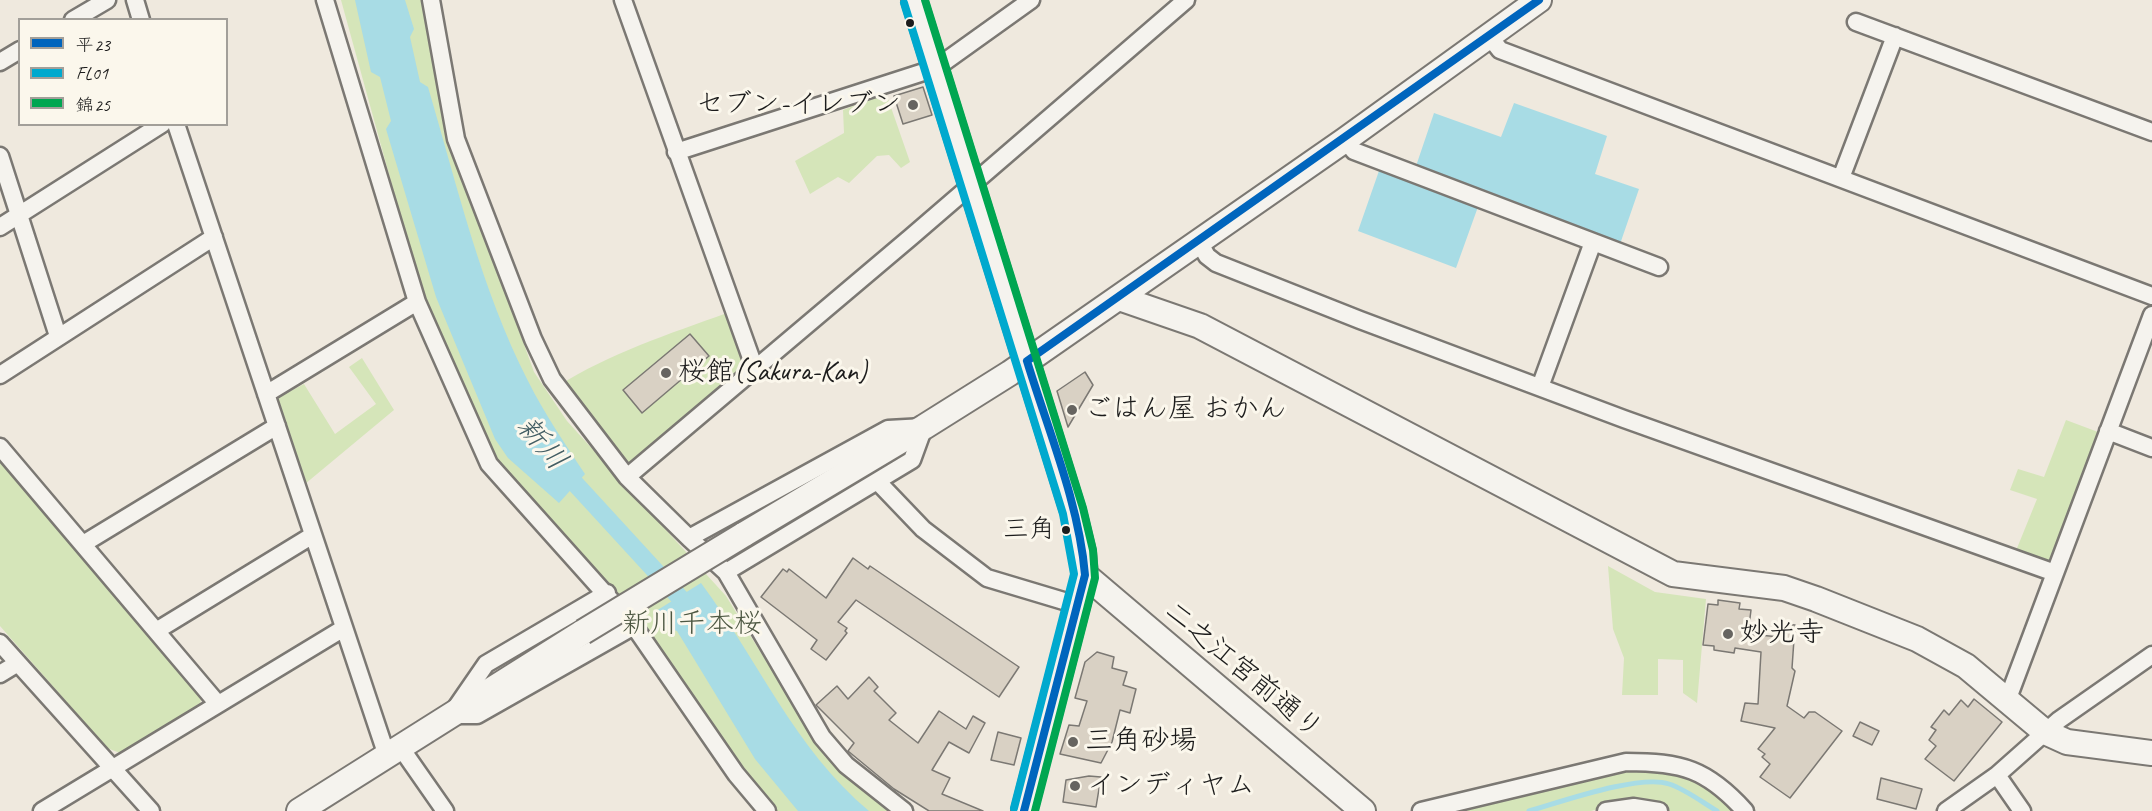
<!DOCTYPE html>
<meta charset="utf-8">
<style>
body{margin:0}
#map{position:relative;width:2152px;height:811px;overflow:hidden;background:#efe9de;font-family:Caveat,"Klee One",sans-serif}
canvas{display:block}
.legend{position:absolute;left:18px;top:18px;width:210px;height:108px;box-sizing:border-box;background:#fbf7ec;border:2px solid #a29f99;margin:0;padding:8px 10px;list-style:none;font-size:18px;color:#1c1c1c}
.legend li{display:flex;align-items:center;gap:12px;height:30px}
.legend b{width:30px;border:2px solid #a29f99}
</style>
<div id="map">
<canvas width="2152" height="811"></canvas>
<ul class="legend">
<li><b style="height:8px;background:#0065bd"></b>平23</li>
<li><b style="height:8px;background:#00a9ce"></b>FL01</li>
<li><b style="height:8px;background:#00a651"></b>錦25</li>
</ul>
</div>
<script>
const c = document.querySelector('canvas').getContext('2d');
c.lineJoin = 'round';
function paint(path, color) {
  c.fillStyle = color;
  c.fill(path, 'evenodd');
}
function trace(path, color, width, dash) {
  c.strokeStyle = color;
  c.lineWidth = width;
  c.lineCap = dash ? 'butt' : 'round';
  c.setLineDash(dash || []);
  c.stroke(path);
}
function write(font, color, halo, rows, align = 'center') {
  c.font = font + ' Caveat,"Klee One",sans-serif';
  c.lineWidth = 6;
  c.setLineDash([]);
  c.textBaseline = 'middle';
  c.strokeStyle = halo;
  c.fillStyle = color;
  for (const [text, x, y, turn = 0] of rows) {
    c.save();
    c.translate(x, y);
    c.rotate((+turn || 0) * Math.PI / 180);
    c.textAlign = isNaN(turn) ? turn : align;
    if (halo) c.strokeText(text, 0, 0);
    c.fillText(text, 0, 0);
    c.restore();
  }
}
const green = new Path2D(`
 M 341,0 L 423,0 L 451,142 L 534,372 L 567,421 L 726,596 L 825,757 L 896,811 L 775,811 L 491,460 L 423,298 Z
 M 886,93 L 910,162 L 901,168 L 889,155 L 877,156 L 849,183 L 838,177 L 810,194 L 795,161 L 844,133 L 843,110 Z
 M 727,313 L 745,370 L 627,471 L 558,386 C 610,353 669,334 727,313 Z
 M 362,358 L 394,410 L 305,484 L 277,398 L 304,384 L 335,434 L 376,404 L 349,367 Z
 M 2066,420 L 2106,435 L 2055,573 L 2013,558 L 2037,499 L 2010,490 L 2018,469 L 2044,477 Z
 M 0,458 L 201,699 L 200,704 L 120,753 L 107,748 L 0,626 Z
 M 1608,566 L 1655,592 L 1706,599 L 1697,703 L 1683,693 L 1683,660 L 1658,659 L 1658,695 L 1622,695 L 1624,658 L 1613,629 Z
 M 1658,770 C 1694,778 1708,784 1734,811 L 1668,811 L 1647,803 L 1624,802 L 1591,811 L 1460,811 L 1551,786 L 1627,771 Z`);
const water = new Path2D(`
 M 355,0 L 405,0 L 414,29 L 410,37 L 420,82 L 428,87 C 457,185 481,289 528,381 C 544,413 565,444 585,474 L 559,503 L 508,458 L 495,439 L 436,297 L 386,129 L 391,121 L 380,77 L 371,72 Z
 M 1514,103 L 1607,136 L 1595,174 L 1639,189 L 1619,247 L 1415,169 L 1434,113 L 1501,137 Z
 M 1380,168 L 1479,204 L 1456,268 L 1358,231 Z
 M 701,583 C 758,660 794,748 869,811 L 798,811 L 755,759 L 677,631 L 671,629 L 656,611 Z`);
const stream = new Path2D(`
 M 1529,811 C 1561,802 1639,774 1669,784 C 1685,789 1702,802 1717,811`);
const canal = new Path2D(`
 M 559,466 L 682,600 L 692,615`);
const building = new Path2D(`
 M 923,87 L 932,115 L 903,124 L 894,96 Z
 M 690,334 L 709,356 L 642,413 L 623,390 Z
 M 1085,372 L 1093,385 L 1068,427 L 1057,391 Z
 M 853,558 L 868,569 L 870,566 L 1019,667 L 999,697 L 856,600 L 838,622 L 847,628 L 845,631 L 847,633 L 826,660 L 811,649 L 817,640 L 761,597 L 783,569 L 787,572 L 789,569 L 826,598 Z
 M 1718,600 L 1740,603 L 1739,609 L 1751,610 L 1748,634 L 1780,637 L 1782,624 L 1795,625 L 1792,668 L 1795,671 L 1787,706 L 1804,718 L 1809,712 L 1815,712 L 1842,731 L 1790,798 L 1760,777 L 1770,764 L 1762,757 L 1765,754 L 1758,749 L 1775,728 L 1741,721 L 1745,703 L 1758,704 L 1761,652 L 1735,648 L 1734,653 L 1714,650 L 1714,646 L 1703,645 L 1708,604 L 1718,605 Z
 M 1097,652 L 1114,657 L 1112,668 L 1127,672 L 1123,685 L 1136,689 L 1130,713 L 1120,710 L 1112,742 L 1101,763 L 1060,754 L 1069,725 L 1079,726 L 1087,701 L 1075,698 L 1085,662 Z
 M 869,677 L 878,687 L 874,691 L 896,713 L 889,720 L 918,743 L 939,711 L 966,729 L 973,716 L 985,723 L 969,753 L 949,742 L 932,770 L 950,778 L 942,794 L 983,811 L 929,811 L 894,789 L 848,751 L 854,743 L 816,705 L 837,686 L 848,699 Z
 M 1974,699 L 2002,722 L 1954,781 L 1925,759 L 1936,746 L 1929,740 L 1936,730 L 1931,727 L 1944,710 L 1949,715 L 1961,700 L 1968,707 Z
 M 1860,722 L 1879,731 L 1872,745 L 1853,736 Z
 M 998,732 L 1021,738 L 1014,765 L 991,760 Z
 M 1089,776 L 1101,777 L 1096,807 L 1063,802 L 1066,780 Z
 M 1881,778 L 1922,789 L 1916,809 L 1877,799 Z`);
const street = new Path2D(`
 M 135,0 L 141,20
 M 325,0 L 417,302 L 489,464 L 634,626 L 736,774 L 767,811
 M 431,0 L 456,139 L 533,339 L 552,379 L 627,477 L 689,538
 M 623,0 L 755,369
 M 73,20 L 107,0
 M 1856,22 L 2152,132
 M 1489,36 L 1500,50 L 2152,296
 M 0,62 L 20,50
 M 176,124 L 387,756
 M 1345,140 L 1354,151 L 1659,267
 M 676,152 L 936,68 L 1031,0
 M 0,156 L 58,336
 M 1841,178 L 1895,36
 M 0,227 L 162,124
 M 1199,242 L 1207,256 L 1216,263 L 1360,320 L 1624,419 L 2055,573
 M 0,375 L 214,237
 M 1540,387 L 1593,242
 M 266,394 L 417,302
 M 924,427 L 912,460 L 726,572 L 689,538 L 888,429 Z
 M 2108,431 L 2152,448
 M 0,447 L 218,704
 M 627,477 L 911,237 L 1186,0
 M 878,482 L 923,529 L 987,578 L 1077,605
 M 83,544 L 277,426
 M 726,572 L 822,737 L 846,765 L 904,811
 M 156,631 L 313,535
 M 0,643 L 151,811
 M 0,674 L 18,663
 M 2007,701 L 2152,315
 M 455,709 L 486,664 L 607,593
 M 452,715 L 477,715 L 634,626
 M 401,748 L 445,811
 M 1997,775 L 2022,811
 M 42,811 L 344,628
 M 1421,811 L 1626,762 C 1682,762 1707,769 1745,811
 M 1606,811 L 1634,807 L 1659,811
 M 1946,811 L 1997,775 L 2059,720 L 2152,655`);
const secondary = new Path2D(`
 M 914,0 L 1073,511 L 1083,552 L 1085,575 L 1024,811
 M 1119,298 L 1200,326 L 1673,574 L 1784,588 L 1816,599 L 1917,639 L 1966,666 L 2045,732 L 2067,742 L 2152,753
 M 743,535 L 924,427 L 1010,373 L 1345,140 L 1539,0
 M 1085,575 L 1363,811
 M 299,811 L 583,632`);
const secondaryBridge = new Path2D(`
 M 583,632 L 743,535`);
const bus1 = new Path2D(`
 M 1027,361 L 1539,0
 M 1024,811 L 1085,575 C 1079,503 1048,430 1027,361`);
const bus2 = new Path2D(`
 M 904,3 L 1063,514 L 1074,574 L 1014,808`);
const bus3 = new Path2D(`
 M 925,0 L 1083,508 L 1093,550 L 1095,578 L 1035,811`);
const markers = [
 [910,23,5,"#1c1c1c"],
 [913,105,6,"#666460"],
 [666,373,6,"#666460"],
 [1072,410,6,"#666460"],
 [1066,530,5,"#1c1c1c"],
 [1728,634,6,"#666460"],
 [1073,742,6,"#666460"],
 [1075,786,6,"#666460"]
];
const busNames = [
 ["三角",1055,530]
];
const poiNames = [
 ["セブン-イレブン",901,105,"right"],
 ["桜館(Sakura-Kan)",678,373],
 ["ごはん屋 おかん",1084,410],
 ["妙光寺",1740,634],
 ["三角砂場",1085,742],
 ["インディヤム",1087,786]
];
const parkNames = [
 ["新川千本桜",692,625]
];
const streetNames = [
 ["二之江宮前通り",1243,671,40]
];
const waterNames = [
 ["新川",541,444,49]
];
paint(green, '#d5e5b9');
paint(water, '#a8dce5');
trace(stream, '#a8dce5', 5);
trace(canal, '#a8dce5', 18);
paint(building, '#d9d1c4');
trace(building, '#7b7873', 1.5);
trace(street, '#7b7873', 21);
trace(secondary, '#7b7873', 28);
trace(street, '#f5f3ee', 16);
trace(secondary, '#f5f3ee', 24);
trace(secondaryBridge, '#7b7873', 28, []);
trace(secondaryBridge, '#f5f3ee', 24);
trace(bus1, '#0065bd', 8);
trace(bus2, '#00a9ce', 8);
trace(bus3, '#00a651', 8);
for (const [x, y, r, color] of markers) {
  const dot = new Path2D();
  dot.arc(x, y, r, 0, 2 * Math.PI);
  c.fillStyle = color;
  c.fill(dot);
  trace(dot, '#fbf7ec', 2);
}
write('26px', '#1c1c1c', '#fbf7ec', busNames, 'right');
write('28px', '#1c1c1c', '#fbf7ec', poiNames, 'left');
write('28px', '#4d5742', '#fbf7ec', parkNames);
write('28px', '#1c1c1c', '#fbf7ec', streetNames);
write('italic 30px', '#425d63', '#fbf7ec', waterNames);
</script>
